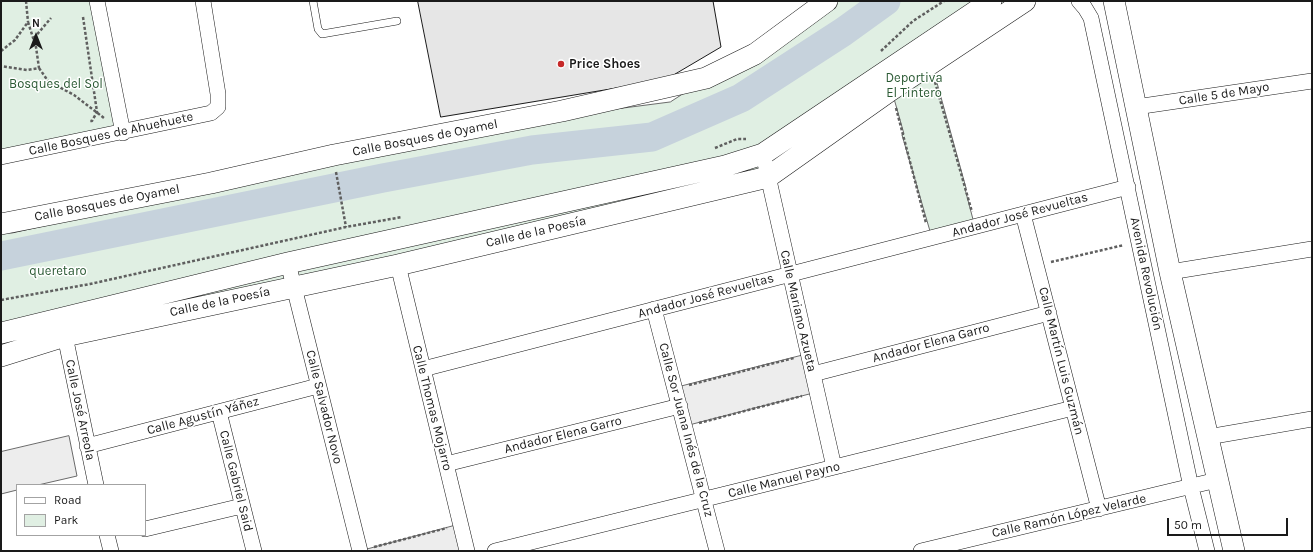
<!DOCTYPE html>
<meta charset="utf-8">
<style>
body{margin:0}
#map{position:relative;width:1313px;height:552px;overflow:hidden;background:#fff;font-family:Karla,sans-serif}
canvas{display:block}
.frame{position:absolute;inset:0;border:2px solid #1a1a1a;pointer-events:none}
.legend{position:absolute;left:16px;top:484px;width:130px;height:52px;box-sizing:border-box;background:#fff;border:1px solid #a3a3a3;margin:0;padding:5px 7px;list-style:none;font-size:12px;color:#1a1a1a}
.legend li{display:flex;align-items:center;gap:8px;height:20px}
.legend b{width:20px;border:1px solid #a3a3a3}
.north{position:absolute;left:16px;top:16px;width:40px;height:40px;-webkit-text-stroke:3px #fff;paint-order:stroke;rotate:0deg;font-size:11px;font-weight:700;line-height:16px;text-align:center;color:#1a1a1a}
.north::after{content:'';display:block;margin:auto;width:14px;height:18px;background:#1a1a1a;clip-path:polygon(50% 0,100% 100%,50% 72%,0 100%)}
.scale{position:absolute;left:1167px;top:518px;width:121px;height:18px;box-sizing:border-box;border:2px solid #1a1a1a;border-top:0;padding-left:5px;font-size:12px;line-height:14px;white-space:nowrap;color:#1a1a1a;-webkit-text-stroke:3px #fff;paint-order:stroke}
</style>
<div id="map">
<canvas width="1313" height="552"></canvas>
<div class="frame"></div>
<ul class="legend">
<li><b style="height:5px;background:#fff"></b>Road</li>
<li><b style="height:11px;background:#e0efe3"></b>Park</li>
</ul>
<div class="north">N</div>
<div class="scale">50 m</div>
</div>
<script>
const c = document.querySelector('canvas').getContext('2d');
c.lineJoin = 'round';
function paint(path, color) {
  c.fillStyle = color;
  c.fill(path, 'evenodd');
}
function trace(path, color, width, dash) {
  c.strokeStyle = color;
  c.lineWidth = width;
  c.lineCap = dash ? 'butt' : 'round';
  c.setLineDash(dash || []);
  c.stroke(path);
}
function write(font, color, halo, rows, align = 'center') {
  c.font = font + ' Karla,sans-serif';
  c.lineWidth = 3;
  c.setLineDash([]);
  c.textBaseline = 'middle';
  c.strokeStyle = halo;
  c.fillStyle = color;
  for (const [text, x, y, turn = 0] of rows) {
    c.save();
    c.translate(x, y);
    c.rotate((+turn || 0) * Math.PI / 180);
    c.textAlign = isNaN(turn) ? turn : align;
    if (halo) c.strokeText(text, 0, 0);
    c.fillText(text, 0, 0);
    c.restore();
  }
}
const green = new Path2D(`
 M 1,1 L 97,1 L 123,133 L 1,157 Z
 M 826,1 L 991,1 L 784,140 L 683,175 L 1,332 L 1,232 L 12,233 L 491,125 L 670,102 Z
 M 995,1 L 1019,1 L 931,61 L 966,188 L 965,189 L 975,227 L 932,238 L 902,135 L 904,134 L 891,88 L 766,170 L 1,348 L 1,337 L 738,165 Z`);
const parking = new Path2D(`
 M 808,354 L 817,392 L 685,426 L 675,388 Z
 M 69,436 L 77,476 L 38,485 L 17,485 L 17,490 L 1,494 L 1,452 Z
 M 461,524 L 467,551 L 360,551 Z`);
const river = new Path2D(`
 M 1,256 L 383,178 L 532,150 L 652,137 L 741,98 L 843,32 L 886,1`);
const building = new Path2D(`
 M 418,1 L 713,1 L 721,47 L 665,80 L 441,117 Z`);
const path = new Path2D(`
 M 26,1 L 28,22
 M 83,17 L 97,112 L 92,121 L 89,121
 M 34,38 L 51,18
 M 1,51 L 15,40 L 28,22 L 36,47 L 39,68 L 27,70 L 1,66
 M 881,51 L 913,21 L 944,1
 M 39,68 L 48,81 L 74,95 L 104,118
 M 935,82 L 972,212
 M 896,108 L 926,223
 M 715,148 L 737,139 L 746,139
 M 336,172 L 346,227
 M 1051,262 L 1124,245
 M 1,300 L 90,284 L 346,227 L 402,217
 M 689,385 L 794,358
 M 699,423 L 802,396
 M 374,547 L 447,528`);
const lane = new Path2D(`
 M 313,1 L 318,29 L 322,34 L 397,21`);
const street = new Path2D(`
 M 97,1 L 123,133
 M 1079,1 L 1085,8 L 1091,18 L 1191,487 L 1207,551
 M 1136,107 L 1312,81
 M 763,154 L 834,467
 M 1,157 L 211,113 L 218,107 L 218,94 L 203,1
 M 1023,214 L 1099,509
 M 288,263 L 360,551
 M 398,265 L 467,551
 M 1170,272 L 1312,249
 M 654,309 L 717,551
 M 65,336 L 96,485
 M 423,369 L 1128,187
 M 813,374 L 1049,313
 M 219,412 L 254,551
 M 1208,437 L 1312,419
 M 87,446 L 318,386
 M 446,464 L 680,406
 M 145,529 L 242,506
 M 107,535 L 111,551
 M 495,551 L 1073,408
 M 921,551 L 1217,480`);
const secondary = new Path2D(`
 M 1114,1 L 1170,272 L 1234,551
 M 1,224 L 211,183 L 334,155 L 562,111 L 706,78 L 755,54 L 827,1
 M 1,333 L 288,263 L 725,166 L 763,154 L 991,1
 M 1,356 L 65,336 L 398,265 L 768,177 L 891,90 L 1025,1`);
const markers = [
 [561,64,4,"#c62828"]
];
const poiNames = [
 ["Price Shoes",569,64]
];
const parkNames = [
 ["Deportiva",914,78],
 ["El Tintero",914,93],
 ["Bosques del Sol",56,84],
 ["queretaro",58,271]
];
const streetNames = [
 ["Calle 5 de Mayo",1224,94,-9],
 ["Calle Bosques de Ahuehuete",111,134,-12],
 ["Calle Bosques de Oyamel",425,138,-11],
 ["Calle Bosques de Oyamel",107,203,-11],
 ["Andador José Revueltas",1020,215,-15],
 ["Calle de la Poesía",536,232,-13],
 ["Avenida Revolución",1146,274,78],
 ["Andador José Revueltas",706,296,-15],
 ["Calle de la Poesía",220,302,-12],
 ["Calle Mariano Azueta",798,311,77],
 ["Andador Elena Garro",931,343,-15],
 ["Calle Martín Luis Guzmán",1061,361,76],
 ["Calle Salvador Novo",324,407,76],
 ["Calle Thomas Mojarro",432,408,76],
 ["Calle José Arreola",80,410,78],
 ["Calle Agustín Yáñez",203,416,-15],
 ["Calle Sor Juana Inés de la Cruz",686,430,75],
 ["Andador Elena Garro",563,435,-14],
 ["Calle Manuel Payno",784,480,-14],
 ["Calle Gabriel Said",236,481,76],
 ["Calle Ramón López Velarde",1069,516,-13]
];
paint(green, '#e0efe3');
trace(green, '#6a6a6a', 1);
paint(parking, '#ededed');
trace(parking, '#6a6a6a', 1);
trace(river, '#c6d2dc', 29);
paint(building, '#e6e6e6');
trace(building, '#1a1a1a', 1);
trace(lane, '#1a1a1a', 8);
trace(street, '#1a1a1a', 16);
trace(secondary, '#1a1a1a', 22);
trace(path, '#5f5f5f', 2.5, [3, 2]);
trace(lane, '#fff', 7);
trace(street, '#fff', 15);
trace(secondary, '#fff', 21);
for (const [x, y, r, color] of markers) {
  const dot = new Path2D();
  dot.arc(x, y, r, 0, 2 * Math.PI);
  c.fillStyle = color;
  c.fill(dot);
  trace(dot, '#fff', 1.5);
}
write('bold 13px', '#1a1a1a', '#fff', poiNames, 'left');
write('13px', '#2b5a34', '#fff', parkNames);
write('13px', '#1a1a1a', '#fff', streetNames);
</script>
